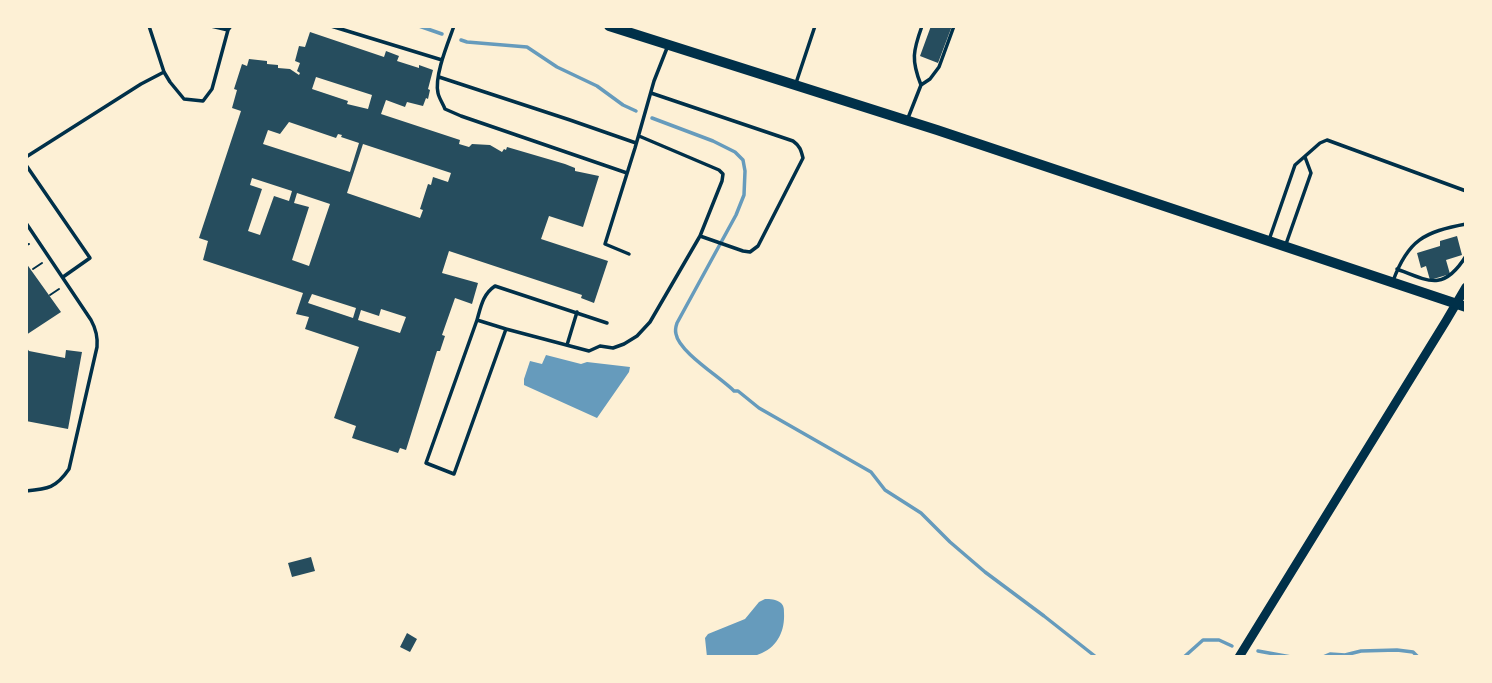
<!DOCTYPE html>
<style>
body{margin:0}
#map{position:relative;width:1492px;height:683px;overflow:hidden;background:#fdf0d5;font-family:Signika,sans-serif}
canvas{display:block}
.frame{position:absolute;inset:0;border:28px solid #fdf0d5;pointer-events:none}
</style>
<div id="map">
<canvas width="1492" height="683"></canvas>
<div class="frame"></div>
</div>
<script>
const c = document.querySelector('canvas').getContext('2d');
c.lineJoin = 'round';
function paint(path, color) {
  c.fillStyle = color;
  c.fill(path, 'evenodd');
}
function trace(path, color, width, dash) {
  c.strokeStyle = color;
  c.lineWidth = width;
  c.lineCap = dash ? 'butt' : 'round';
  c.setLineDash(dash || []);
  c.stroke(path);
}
const water = new Path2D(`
 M 546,355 L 581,364 L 587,362 L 630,367 L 629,372 L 597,418 L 524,385 L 524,379 L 530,361 L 542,364 Z
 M 765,599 C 770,599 776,599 781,603 C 784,606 784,609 784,613 C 785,630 778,646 762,653 C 746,661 724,657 707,657 L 705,638 L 708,634 L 745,619 L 759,602 Z`);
const stream = new Path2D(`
 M 419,26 L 442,34
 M 461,40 L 467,42 L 527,47 L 557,67 L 597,86 L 623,105 L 636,111
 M 652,118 L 713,141 L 735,152 L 743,160 L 745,171 L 744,195 L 736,215 L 677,323 C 676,326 675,331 676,334 C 679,352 720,377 734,391 L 738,391 L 759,408 L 871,472 L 885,490 L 921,513 L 950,542 L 985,572 L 1044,616 L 1096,657
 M 1258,651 L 1291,657
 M 1184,657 L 1203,640 L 1219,640 L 1232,646
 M 1323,657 L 1330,654 L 1345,655 L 1361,651 L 1397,650 L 1413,652 L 1418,657`);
const building = new Path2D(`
 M 931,26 L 952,26 L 938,63 L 920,56 Z
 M 310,32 L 384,57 L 386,51 L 399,56 L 397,61 L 419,68 L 419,65 L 433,70 L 428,89 L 430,90 L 428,99 L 426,98 L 423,106 L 407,102 L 405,107 L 386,100 L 381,114 L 460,140 L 459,144 L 469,147 L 472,144 L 490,145 L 502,152 L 504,149 L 506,150 L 507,147 L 565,164 L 575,168 L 575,171 L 599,176 L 583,227 L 549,216 L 541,239 L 608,261 L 594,303 L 581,298 L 582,295 L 449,251 L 442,273 L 478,283 L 472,304 L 455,298 L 442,335 L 445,336 L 440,351 L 437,351 L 406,450 L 400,448 L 398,453 L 352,438 L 356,426 L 334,418 L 359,347 L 305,329 L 309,317 L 296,314 L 303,293 L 203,260 L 208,241 L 199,238 L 241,111 L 232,108 L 237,90 L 234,89 L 242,64 L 247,66 L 249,59 L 267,61 L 267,64 L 278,65 L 278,68 L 290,69 L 299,75 L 300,73 L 297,71 L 300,63 L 295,61 L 299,46 L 305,47 ZM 316,77 L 372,95 L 368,109 L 347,104 L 348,101 L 312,89 ZM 289,122 L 336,138 L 338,134 L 342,135 L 341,137 L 359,143 L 350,172 L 263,144 L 268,130 L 280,134 ZM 363,144 L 451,173 L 448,182 L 433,177 L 431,185 L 428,184 L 420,209 L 423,210 L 420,218 L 347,193 ZM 252,178 L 292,191 L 289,201 L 274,196 L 260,235 L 248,231 L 262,189 L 250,185 ZM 297,193 L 330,204 L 309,266 L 292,260 L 309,207 L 294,203 ZM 312,294 L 356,308 L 353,318 L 308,303 ZM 381,309 L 406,317 L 400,333 L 358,320 L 361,310 L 379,316 Z
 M 1457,236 L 1462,255 L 1446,260 L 1450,274 L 1430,280 L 1426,266 L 1421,268 L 1417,253 L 1440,246 L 1440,241 Z
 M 26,263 L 61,312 L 26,335 Z
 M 26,347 L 29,351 L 65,358 L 66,350 L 82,352 L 68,429 L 26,421 Z
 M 311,557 L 315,571 L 292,577 L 288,563 Z
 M 407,633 L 417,639 L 410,652 L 400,647 Z`);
const path = new Path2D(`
 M 26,245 L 29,244
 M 33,269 L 42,263
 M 50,295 L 59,289`);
const service = new Path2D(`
 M 149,26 L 164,72 L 170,82 L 184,99 L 203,101 L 212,89 L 228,30 L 231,26
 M 211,26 L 228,30
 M 331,26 L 442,60
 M 454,26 C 448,43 434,76 438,93 C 439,98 443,104 445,109 L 461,116 L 627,173
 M 439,77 L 570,120 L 636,143
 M 796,83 L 815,26
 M 921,85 C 911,60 913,51 922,26
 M 651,93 L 793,141 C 800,146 801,150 803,158 L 758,246 L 750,252 L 743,251 L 700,236
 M 908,118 L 921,85 L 930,79 L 939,67 L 954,26
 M 26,157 L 141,84 L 164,72
 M 26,165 L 90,258 L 63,277
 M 26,223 L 91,320 C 96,329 98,336 97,347 L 69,469 C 56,488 48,489 26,491
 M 1269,240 L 1295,165 L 1320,143 L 1327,140 L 1466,191
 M 1286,244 L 1311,173 L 1305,157
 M 629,254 L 605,244 L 635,148 L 654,81 L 667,48
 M 1397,269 C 1430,282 1444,291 1466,256
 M 1393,281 C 1408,240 1424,232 1466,224
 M 477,320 C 481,306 483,294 495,286 L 607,323
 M 506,329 L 454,474 L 426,463 L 477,320 L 506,329 L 589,351 L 600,346 L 613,348 L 624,344 L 637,336 L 650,322 L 700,236 L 722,181 L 723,174 L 719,170 L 639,136
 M 567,345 L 577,312`);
const tertiary = new Path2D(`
 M 1239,657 L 1446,321 L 1466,287`);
const secondary = new Path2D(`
 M 609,26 L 937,130 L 1466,307`);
paint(water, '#669bbc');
trace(stream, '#669bbc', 3.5);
paint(building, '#264d5e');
trace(path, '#003049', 2);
trace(service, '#003049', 3.5);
trace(tertiary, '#003049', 9);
trace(secondary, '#003049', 10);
</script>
